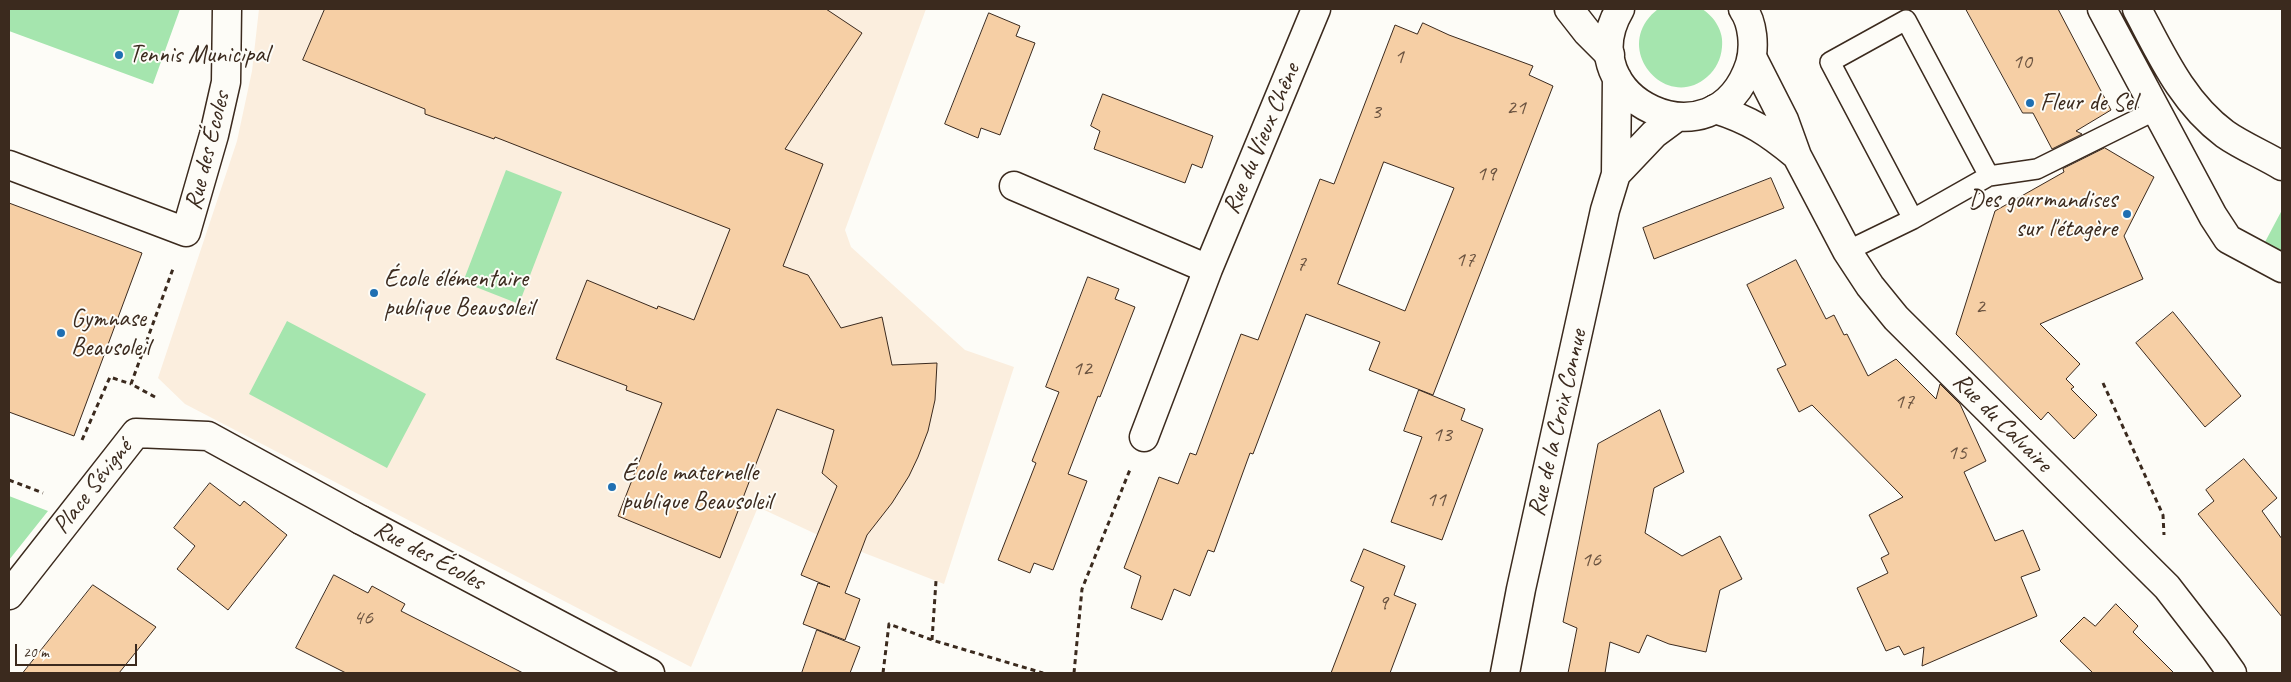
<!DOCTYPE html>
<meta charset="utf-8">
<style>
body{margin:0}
#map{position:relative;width:2291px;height:682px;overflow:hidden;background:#fdfcf7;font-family:Caveat,sans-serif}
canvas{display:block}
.frame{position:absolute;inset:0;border:10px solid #3b2a1e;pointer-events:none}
.scale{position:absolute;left:15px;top:644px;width:122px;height:22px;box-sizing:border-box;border:2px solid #3b2a1e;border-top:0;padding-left:6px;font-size:15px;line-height:18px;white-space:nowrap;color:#3b2a1e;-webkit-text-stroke:4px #fdfcf7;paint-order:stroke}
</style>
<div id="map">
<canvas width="2291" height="682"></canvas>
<div class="frame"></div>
<div class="scale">20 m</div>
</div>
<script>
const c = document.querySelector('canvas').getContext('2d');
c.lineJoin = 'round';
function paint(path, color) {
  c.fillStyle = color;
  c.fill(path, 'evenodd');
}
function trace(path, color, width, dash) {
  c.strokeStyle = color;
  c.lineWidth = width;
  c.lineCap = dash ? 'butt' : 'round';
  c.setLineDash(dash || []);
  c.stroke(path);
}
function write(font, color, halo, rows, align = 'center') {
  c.font = font + ' Caveat,sans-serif';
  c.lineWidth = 4;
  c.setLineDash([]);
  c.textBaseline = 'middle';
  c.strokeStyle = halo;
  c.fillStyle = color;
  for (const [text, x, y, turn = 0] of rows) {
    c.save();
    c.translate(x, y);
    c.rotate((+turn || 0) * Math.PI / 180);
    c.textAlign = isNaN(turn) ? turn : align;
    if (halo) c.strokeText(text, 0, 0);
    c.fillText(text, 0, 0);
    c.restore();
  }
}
const built = new Path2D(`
 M 259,9 L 926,9 L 845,230 L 851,247 L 965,350 L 1014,367 L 944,584 L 818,535 L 758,507 L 691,667 L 185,404 L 158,378 L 237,141 L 252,71 Z`);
const green = new Path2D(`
 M 9,9 L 180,9 L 153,84 L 9,31 Z
 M 1658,9 L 1702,9 C 1715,17 1724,32 1722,47 C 1721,59 1716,69 1707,77 C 1666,113 1609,47 1658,9 Z
 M 506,170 L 562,192 L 519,304 L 463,282 Z
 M 2282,210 L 2282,251 L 2265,242 Z
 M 287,321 L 426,394 L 387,468 L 249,394 Z
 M 9,496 L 48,511 L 9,560 Z`);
const building = new Path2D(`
 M 325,9 L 826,9 L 862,33 L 785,149 L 823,164 L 783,266 L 808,275 L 841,328 L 882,317 L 892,365 L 937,363 L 935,400 L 928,431 L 918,457 L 909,476 L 892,503 L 867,535 L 845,593 L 860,599 L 845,640 L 803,624 L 818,583 L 830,587 L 801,575 L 837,486 L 822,473 L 834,430 L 777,409 L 720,558 L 618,516 L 662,403 L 626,390 L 627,386 L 556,359 L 587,280 L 657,309 L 658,306 L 694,320 L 730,229 L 495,137 L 494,139 L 425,114 L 425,109 L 303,60 Z
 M 1966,9 L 2058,9 L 2111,110 L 2076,131 L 2082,134 L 2052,149 L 2033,113 L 2023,113 Z
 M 989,13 L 1020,26 L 1016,36 L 1035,43 L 1000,135 L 981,128 L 978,138 L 945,124 Z
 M 1423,23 L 1449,35 L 1533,66 L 1529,75 L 1553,86 L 1433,395 L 1369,370 L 1380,342 L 1306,314 L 1253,454 L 1250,453 L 1214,552 L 1208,550 L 1190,596 L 1174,589 L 1162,620 L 1131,608 L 1141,576 L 1124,568 L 1159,477 L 1178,484 L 1190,453 L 1196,455 L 1241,334 L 1258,340 L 1320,179 L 1334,184 L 1395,25 L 1417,34 ZM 1384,162 L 1454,188 L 1405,311 L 1338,284 Z
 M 1103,94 L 1213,136 L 1202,168 L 1192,164 L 1185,183 L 1094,149 L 1100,131 L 1091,126 Z
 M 2105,148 L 2154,177 L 2124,236 L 2143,279 L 2040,324 L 2080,364 L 2066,379 L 2074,387 L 2071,389 L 2097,415 L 2074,439 L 2048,412 L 2041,420 L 1956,334 L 1995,211 L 2064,172 L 2063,169 Z
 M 1771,178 L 1784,208 L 1654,259 L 1643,228 Z
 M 9,203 L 142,253 L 74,436 L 9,412 Z
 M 1796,260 L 1826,319 L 1834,315 L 1844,335 L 1847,334 L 1868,376 L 1896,359 L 1936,399 L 1940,384 L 1960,404 L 1986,461 L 1964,472 L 1995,541 L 2023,530 L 2040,570 L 2021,577 L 2037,616 L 1922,666 L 1924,647 L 1904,655 L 1899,646 L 1886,651 L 1857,588 L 1888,573 L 1881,558 L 1889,554 L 1869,515 L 1903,497 L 1812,405 L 1799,412 L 1777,369 L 1786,365 L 1747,285 Z
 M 1088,277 L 1119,289 L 1115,299 L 1135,307 L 1100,397 L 1098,396 L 1068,474 L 1087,481 L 1053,570 L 1034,563 L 1030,573 L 998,560 L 1036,463 L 1032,461 L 1059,392 L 1046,387 Z
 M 2173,312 L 2241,396 L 2205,427 L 2136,343 Z
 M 1419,390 L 1465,409 L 1461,420 L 1483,429 L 1442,540 L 1391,522 L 1422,437 L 1404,431 Z
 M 1660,410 L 1684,472 L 1654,488 L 1645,533 L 1682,556 L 1720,536 L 1742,579 L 1720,590 L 1706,652 L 1669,644 L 1647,635 L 1639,653 L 1610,642 L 1605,673 L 1568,673 L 1577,628 L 1563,622 L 1598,444 Z
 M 2244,459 L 2277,498 L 2262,511 L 2282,539 L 2282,617 L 2198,514 L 2214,501 L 2206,490 Z
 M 210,483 L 240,506 L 244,501 L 287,535 L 228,610 L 177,569 L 195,546 L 174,528 Z
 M 1364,549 L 1405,566 L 1394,595 L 1416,604 L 1390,673 L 1331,673 L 1364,587 L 1351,581 Z
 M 334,575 L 368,593 L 372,586 L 405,604 L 401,611 L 523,673 L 346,673 L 296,648 Z
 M 93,585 L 156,627 L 119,673 L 23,673 Z
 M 2116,604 L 2138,626 L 2133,632 L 2174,673 L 2093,673 L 2060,641 L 2084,617 L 2095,626 Z
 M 817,630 L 860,647 L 850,673 L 802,673 Z`);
const path = new Path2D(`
 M 2103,383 L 2163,515 L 2164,535
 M 155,397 L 131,384 L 174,266
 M 82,440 L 110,377 L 131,384
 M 9,480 L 43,493
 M 932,640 L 936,581
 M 883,673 L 889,624 L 932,640 L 1043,673
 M 1074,673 L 1082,589 L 1131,467`);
const service = new Path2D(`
 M 1913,219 L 1830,62 L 1906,20 L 1989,176
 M 1847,251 L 1913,219 L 1989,176 L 2037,169 L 2156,110`);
const pedestrian = new Path2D(`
 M 361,520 L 650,673`);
const minor = new Path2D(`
 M 1569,9 L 1587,32 L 1610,55
 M 1752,57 L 1784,120 L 1797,156 L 1847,251 L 1870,286 L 1896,318 L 2167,587 L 2215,649 L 2232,673
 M 1715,109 C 1750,120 1768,132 1796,155
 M 9,165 L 186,232 L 214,135 L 226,82 L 227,9
 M 1014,186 L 1208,269
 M 1144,437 L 1208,269 L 1316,9
 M 9,595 L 136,433 L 208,436 L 361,520`);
const tertiary = new Path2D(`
 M 1620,9 C 1567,98 1715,170 1750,64 C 1755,47 1753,23 1743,9
 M 1616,174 L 1654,134 L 1677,117
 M 1505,673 L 1521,589 L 1605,210 L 1616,174 L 1617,78`);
const secondary = new Path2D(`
 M 2102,9 L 2213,216 L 2228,239 L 2282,268
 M 2137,9 C 2161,54 2182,102 2225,134 C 2242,146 2264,155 2282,166`);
const markers = [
 [119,55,5,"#1f6fb2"],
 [2030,103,5,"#1f6fb2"],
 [2127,214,5,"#1f6fb2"],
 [374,293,5,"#1f6fb2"],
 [61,333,5,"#1f6fb2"],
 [612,487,5,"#1f6fb2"]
];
const numberNames = [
 ["1",1399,57],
 ["10",2022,62],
 ["21",1516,108],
 ["3",1376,112],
 ["19",1486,174],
 ["17",1465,260],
 ["7",1301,264],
 ["2",1980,307],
 ["12",1082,369],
 ["17",1904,402],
 ["13",1442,435],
 ["15",1957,453],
 ["11",1436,500],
 ["16",1591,560],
 ["9",1383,603],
 ["46",363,618]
];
const poiNames = [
 ["Tennis Municipal",129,55],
 ["Fleur de Sel",2040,103],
 ["Des gourmandises",2117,200,"right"],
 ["sur l'étagère",2117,229,"right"],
 ["École élémentaire",384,279],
 ["publique Beausoleil",384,308],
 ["Gymnase",71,319],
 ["Beausoleil",71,348],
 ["École maternelle",622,473],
 ["publique Beausoleil",622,502]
];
const streetNames = [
 ["Rue du Vieux Chêne",1262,139,-67],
 ["Rue des Écoles",208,151,-76],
 ["Rue de la Croix Connue",1558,423,-77],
 ["Rue du Calvaire",2002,423,45],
 ["Place Sévigné",93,487,-52],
 ["Rue des Écoles",429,556,28]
];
paint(built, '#fbeede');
paint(green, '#a5e5ae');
paint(building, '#f6cfa5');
trace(building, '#3b2a1e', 1);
trace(service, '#3b2a1e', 22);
trace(pedestrian, '#3b2a1e', 31);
trace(minor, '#3b2a1e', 31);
trace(tertiary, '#3b2a1e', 31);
trace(secondary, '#3b2a1e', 31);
trace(path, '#3b2a1e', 3, [5, 4]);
trace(service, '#fdfcf7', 19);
trace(pedestrian, '#fdfcf7', 28);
trace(minor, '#fdfcf7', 28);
trace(tertiary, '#fdfcf7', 28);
trace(secondary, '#fdfcf7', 28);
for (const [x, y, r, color] of markers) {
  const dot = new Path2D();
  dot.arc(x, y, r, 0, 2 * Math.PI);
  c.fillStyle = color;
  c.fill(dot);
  trace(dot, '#fdfcf7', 2);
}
write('22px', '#6a5340', null, numberNames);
write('25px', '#3b2a1e', '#fdfcf7', poiNames, 'left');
write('25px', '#3b2a1e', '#fdfcf7', streetNames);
</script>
